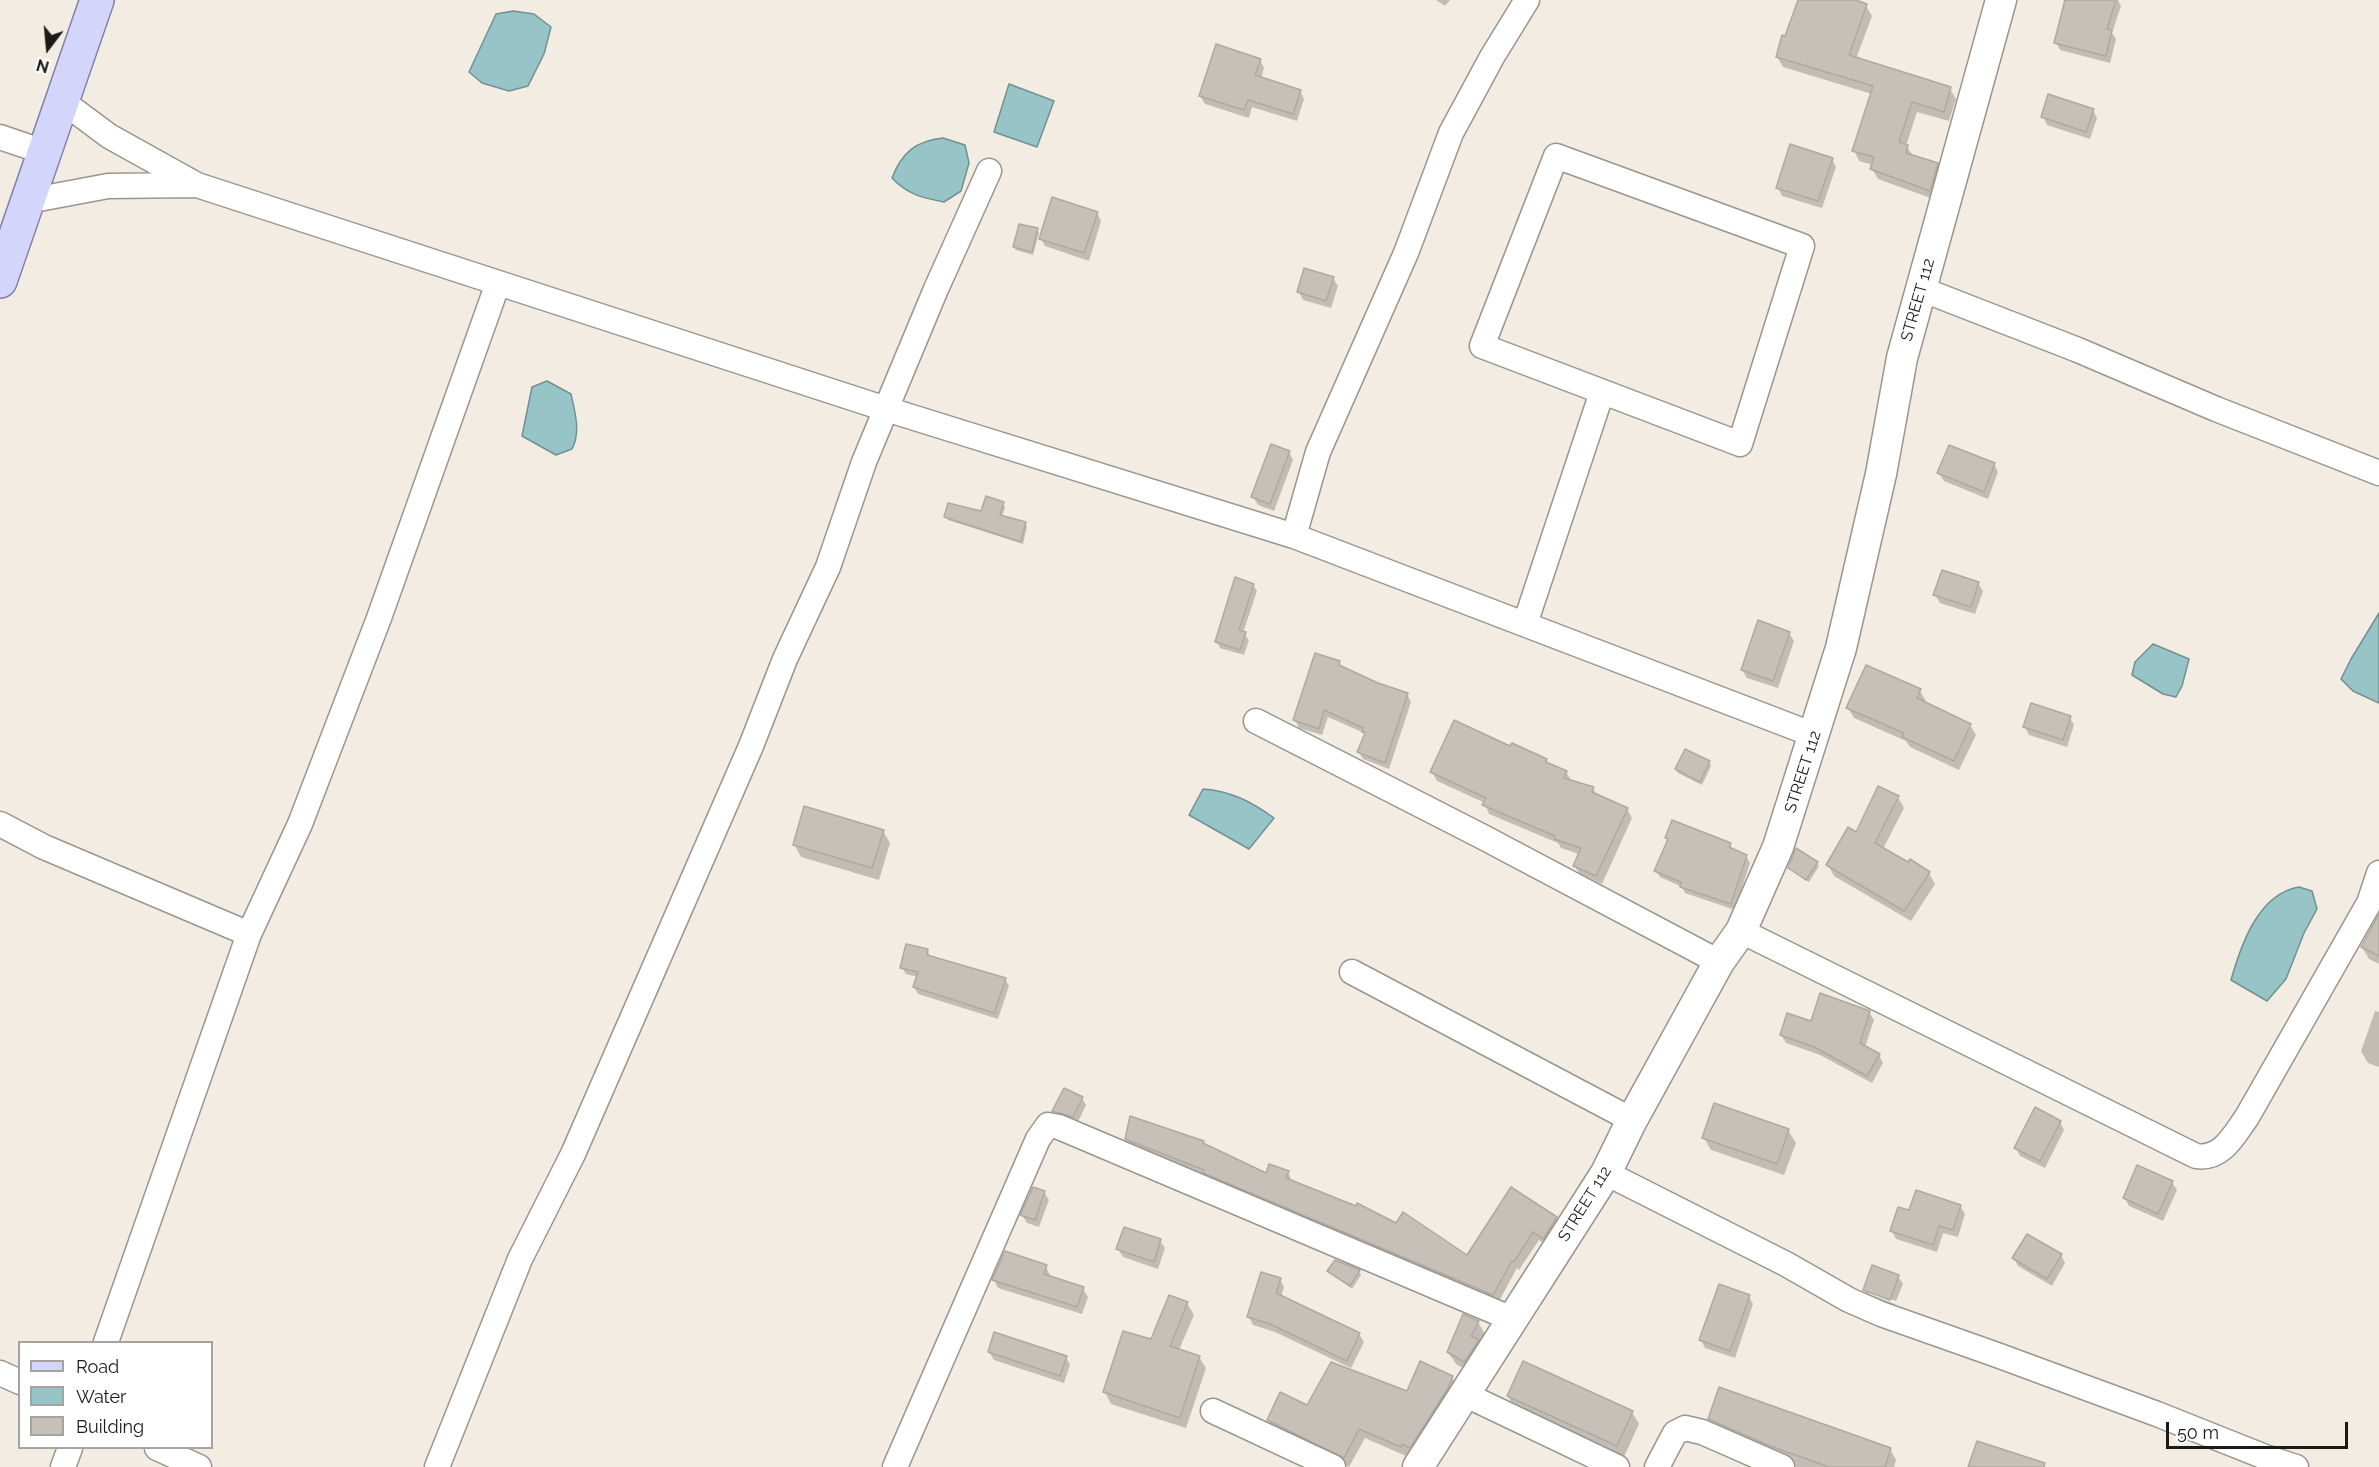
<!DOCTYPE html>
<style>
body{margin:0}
#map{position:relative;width:2379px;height:1467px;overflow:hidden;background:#f3ece3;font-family:Raleway,sans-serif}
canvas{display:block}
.legend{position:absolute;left:18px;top:1341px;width:195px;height:108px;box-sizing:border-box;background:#fff;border:2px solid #a4a3a2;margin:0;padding:8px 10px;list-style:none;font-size:18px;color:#1c1a17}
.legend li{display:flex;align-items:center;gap:12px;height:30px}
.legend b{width:30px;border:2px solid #a4a3a2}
.north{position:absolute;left:18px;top:18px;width:60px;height:60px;-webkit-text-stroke:4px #fff;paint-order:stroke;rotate:196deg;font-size:16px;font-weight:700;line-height:24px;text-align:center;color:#1c1a17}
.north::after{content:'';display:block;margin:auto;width:21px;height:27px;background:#1c1a17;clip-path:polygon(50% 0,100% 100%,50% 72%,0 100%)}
.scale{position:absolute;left:2166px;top:1422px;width:182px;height:27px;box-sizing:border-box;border:3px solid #1c1a17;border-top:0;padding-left:8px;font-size:18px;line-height:21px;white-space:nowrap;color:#1c1a17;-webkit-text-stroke:4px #fff;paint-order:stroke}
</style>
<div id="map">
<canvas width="2379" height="1467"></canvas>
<ul class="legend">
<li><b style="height:8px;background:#d3d5fb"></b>Road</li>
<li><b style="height:16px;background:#97c4c6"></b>Water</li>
<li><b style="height:16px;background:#c7c0b8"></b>Building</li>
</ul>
<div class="north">N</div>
<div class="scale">50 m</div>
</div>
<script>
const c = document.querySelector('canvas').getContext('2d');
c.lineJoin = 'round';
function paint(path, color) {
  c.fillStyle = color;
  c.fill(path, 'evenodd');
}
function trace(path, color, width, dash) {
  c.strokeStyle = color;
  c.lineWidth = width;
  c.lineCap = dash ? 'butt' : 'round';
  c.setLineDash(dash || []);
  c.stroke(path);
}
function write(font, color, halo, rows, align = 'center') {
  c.font = font + ' Raleway,sans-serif';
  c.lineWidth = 4.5;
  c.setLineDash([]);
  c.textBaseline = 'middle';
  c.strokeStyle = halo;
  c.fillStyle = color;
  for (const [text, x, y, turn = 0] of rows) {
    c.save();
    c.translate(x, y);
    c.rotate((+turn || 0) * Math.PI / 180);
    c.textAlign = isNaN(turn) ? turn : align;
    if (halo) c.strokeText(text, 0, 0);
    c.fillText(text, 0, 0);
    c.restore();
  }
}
const water = new Path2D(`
 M 513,11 L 534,14 L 551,27 L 544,54 L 528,86 L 509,91 L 482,83 L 469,72 L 496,14 Z
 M 1009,84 L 1054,101 L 1037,147 L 994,132 Z
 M 943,138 L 965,145 L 969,163 L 961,191 L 944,202 C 923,198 908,195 892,178 C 902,152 916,141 943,138 Z
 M 547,381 L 571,394 C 575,412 581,432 572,449 L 556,455 L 522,436 L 532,387 Z
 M 2379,613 L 2379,703 L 2353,691 L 2341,679 L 2351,659 Z
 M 2153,644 L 2189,659 L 2182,686 L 2176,697 L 2163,694 L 2132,675 L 2135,662 Z
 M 1203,789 C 1231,791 1252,802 1274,818 L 1249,849 L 1189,815 Z
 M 2299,887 L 2312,891 L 2317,909 L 2304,933 L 2286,979 L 2267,1001 L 2231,980 C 2241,945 2258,894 2299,887 Z`);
const shadow = new Path2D(`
 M 1436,0 L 1450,0 L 1445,6 Z
 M 1800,0 L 1851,0 L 1866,6 L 1872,16 L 1856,59 L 1950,89 L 1956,99 L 1949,121 L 1917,112 L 1906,146 L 1914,157 L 1937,164 L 1943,175 L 1936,200 L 1878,179 L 1872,169 L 1873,165 L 1859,161 L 1854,150 L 1872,94 L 1783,67 L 1777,57 Z
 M 2064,0 L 2118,0 L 2121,6 L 2112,33 L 2116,39 L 2110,63 L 2060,50 L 2056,42 Z
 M 1260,60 L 1264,68 L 1261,79 L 1300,91 L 1304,99 L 1297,121 L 1252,107 L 1249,118 L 1205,104 L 1200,96 Z
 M 2093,110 L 2097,118 L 2090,139 L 2047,125 L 2043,117 Z
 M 1832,159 L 1836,167 L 1822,208 L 1782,196 L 1778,188 Z
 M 1097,213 L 1101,221 L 1089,261 L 1045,246 L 1041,239 Z
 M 1037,230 L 1039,233 L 1033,255 L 1016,250 L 1014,247 Z
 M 1333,278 L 1338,286 L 1331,308 L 1303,300 L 1299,292 Z
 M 1289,452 L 1293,460 L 1274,511 L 1258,505 L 1253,497 Z
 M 1994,464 L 1998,472 L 1988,499 L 1944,481 L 1939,473 Z
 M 1003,504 L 1005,507 L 1002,517 L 1025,523 L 1027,527 L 1023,544 L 948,520 L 946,517 L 982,513 Z
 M 1978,583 L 1983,591 L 1975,614 L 1940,603 L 1935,595 Z
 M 1253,585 L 1257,591 L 1243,633 L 1249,640 L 1244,655 L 1220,648 L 1217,641 Z
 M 1789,633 L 1794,641 L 1778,688 L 1747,678 L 1742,670 Z
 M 1339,663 L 1342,668 L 1377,684 L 1407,694 L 1411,702 L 1389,769 L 1363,759 L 1359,752 L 1365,735 L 1364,733 L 1328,717 L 1322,735 L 1299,728 L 1295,720 Z
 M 1920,691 L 1926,701 L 1925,703 L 1970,725 L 1976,735 L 1959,770 L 1910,747 L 1906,741 L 1854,718 L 1848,708 Z
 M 2070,718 L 2074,725 L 2067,747 L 2029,735 L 2025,727 Z
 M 1511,748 L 1546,761 L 1549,765 L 1566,772 L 1572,782 L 1593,788 L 1597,796 L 1627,809 L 1632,818 L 1602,884 L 1580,874 L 1574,865 L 1579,854 L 1561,848 L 1558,843 L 1489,814 L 1485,803 L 1437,781 L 1432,772 Z
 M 1709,762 L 1711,766 L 1702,785 L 1678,773 L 1676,769 Z
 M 1898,797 L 1904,808 L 1883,849 L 1929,873 L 1935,884 L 1911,921 L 1834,876 L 1828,865 L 1856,834 Z
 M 883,831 L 890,843 L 879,880 L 801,857 L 794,844 Z
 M 1667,837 L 1730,844 L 1733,851 L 1746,856 L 1750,863 L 1735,910 L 1685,893 L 1682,887 L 1660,877 L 1656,871 L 1669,841 Z
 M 1817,863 L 1819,866 L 1809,882 L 1789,868 Z
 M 2379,917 L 2379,964 L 2369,959 L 2362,947 Z
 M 927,950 L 931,958 L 1005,979 L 1009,986 L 998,1019 L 918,994 L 914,987 L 918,977 L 906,974 L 902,968 Z
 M 2375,1011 L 2379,1012 L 2379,1067 L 2368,1063 L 2361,1051 Z
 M 1869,1012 L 1874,1020 L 1865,1047 L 1879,1055 L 1883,1063 L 1872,1083 L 1820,1055 L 1786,1043 L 1781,1035 L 1812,1023 Z
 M 1082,1098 L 1086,1105 L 1077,1124 L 1058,1118 L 1054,1111 Z
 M 2060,1122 L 2064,1130 L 2045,1168 L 2020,1156 L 2016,1148 Z
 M 1788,1130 L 1796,1143 L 1784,1175 L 1711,1150 L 1704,1138 Z
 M 1126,1139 L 1204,1145 L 1267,1175 L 1288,1172 L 1292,1182 L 1467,1257 L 1556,1218 L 1561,1226 L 1548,1246 L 1539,1240 L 1519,1270 L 1517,1268 L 1498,1303 L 1131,1148 Z
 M 2172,1182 L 2177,1190 L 2163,1221 L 2129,1206 L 2125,1198 Z
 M 1044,1192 L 1049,1200 L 1039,1227 L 1027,1223 L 1022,1215 Z
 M 1960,1206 L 1965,1214 L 1958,1237 L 1943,1233 L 1937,1252 L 1896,1239 L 1892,1231 L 1910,1212 Z
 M 1160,1241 L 1165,1248 L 1158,1269 L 1123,1257 L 1118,1249 Z
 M 2061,1255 L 2065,1263 L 2052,1286 L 2018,1266 L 2014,1258 Z
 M 1046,1267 L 1050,1275 L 1049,1277 L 1083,1289 L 1088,1297 L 1082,1314 L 998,1288 L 994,1280 Z
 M 1329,1271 L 1359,1271 L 1361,1275 L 1352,1289 Z
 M 1898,1276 L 1903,1284 L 1896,1301 L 1869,1291 L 1869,1294 L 1895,1304 L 1894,1307 L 1869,1298 L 1864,1290 Z
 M 1280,1279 L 1284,1287 L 1281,1297 L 1359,1334 L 1364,1342 L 1351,1368 L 1275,1332 L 1253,1325 L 1249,1317 Z
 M 1749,1297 L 1753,1304 L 1735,1358 L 1705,1348 L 1701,1340 Z
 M 1187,1303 L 1194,1315 L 1179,1350 L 1199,1357 L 1206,1368 L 1186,1428 L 1111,1404 L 1105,1392 Z
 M 1478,1322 L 1485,1334 L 1480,1344 L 1472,1374 L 1456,1364 L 1448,1352 Z
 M 989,1352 L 1066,1357 L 1070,1365 L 1064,1383 L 994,1360 Z
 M 1452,1377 L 1458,1388 L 1416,1457 L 1408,1453 L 1406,1456 L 1365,1438 L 1349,1467 L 1274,1430 L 1268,1420 L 1408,1393 Z
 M 1508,1396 L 1632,1412 L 1639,1424 L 1624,1457 L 1515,1409 Z
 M 1709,1419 L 1890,1449 L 1896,1460 L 1894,1467 L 1797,1467 L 1715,1429 Z`);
const building = new Path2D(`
 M 1798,0 L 1856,0 L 1867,4 L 1849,55 L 1951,87 L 1944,112 L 1912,102 L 1899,142 L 1908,145 L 1906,153 L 1938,163 L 1930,191 L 1870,169 L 1874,157 L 1852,151 L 1873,86 L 1776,57 L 1782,35 L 1785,36 Z
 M 2065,0 L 2116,0 L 2107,29 L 2112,30 L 2106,56 L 2054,43 Z
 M 1216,44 L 1261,59 L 1255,75 L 1301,90 L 1293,114 L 1248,100 L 1244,110 L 1199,96 Z
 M 2048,94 L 2094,109 L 2086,132 L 2041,117 Z
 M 1790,144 L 1833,158 L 1818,201 L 1776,188 Z
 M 1052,197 L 1098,212 L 1084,253 L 1039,239 Z
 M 1019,224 L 1038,228 L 1032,252 L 1013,247 Z
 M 1304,268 L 1334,277 L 1326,301 L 1297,292 Z
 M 1271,444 L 1290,451 L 1270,504 L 1251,497 Z
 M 1949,445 L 1995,463 L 1984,492 L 1937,473 Z
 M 986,496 L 1004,502 L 1000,515 L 1026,522 L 1021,542 L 944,517 L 948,503 L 981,511 Z
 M 1942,570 L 1979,582 L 1971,607 L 1933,595 Z
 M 1235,577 L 1254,584 L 1239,630 L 1246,632 L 1240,650 L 1215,642 Z
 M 1758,620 L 1790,632 L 1773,681 L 1741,670 Z
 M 1315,653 L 1340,661 L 1339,665 L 1378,683 L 1408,693 L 1385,763 L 1357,752 L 1365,733 L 1362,732 L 1363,728 L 1324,710 L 1319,729 L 1293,720 Z
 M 1866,665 L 1921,689 L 1917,698 L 1971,724 L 1954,761 L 1902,737 L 1904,733 L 1846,708 Z
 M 2031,703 L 2071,716 L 2063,740 L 2023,727 Z
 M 1454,720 L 1510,746 L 1512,743 L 1547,759 L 1546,762 L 1567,771 L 1564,778 L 1594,787 L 1592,792 L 1628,808 L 1596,876 L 1573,866 L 1581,848 L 1554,839 L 1555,836 L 1482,805 L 1486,798 L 1430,772 Z
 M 1685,749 L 1710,761 L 1700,782 L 1675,769 Z
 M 1878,786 L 1899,796 L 1875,843 L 1908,862 L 1910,859 L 1930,872 L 1904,911 L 1826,865 L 1848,827 L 1856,832 Z
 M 804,806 L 884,830 L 872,868 L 793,845 Z
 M 1672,820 L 1731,843 L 1729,847 L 1747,855 L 1731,904 L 1680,887 L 1681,882 L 1654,871 L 1668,839 L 1665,838 Z
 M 1796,848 L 1818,862 L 1806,880 L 1788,868 Z
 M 2379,914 L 2379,956 L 2361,947 Z
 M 906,944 L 928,949 L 927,955 L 1006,978 L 994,1013 L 913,987 L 918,972 L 900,968 Z
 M 1820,993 L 1870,1011 L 1860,1043 L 1880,1054 L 1867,1076 L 1814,1047 L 1780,1035 L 1787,1013 L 1811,1021 Z
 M 1064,1088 L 1083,1097 L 1073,1117 L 1052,1111 Z
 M 1714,1103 L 1789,1129 L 1777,1164 L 1702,1138 Z
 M 2035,1107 L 2061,1121 L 2040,1161 L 2014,1148 Z
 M 1130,1116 L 1204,1141 L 1203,1143 L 1266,1173 L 1269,1164 L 1289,1171 L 1286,1178 L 1356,1206 L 1357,1203 L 1396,1223 L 1403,1212 L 1467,1255 L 1511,1187 L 1557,1217 L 1543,1239 L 1533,1232 L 1514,1262 L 1512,1261 L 1493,1295 L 1203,1173 L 1204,1170 L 1125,1139 Z
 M 2137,1165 L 2173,1181 L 2158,1214 L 2123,1198 Z
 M 1033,1187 L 1045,1191 L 1035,1220 L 1020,1215 Z
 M 1916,1190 L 1961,1205 L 1953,1230 L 1939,1226 L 1933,1245 L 1890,1231 L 1898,1207 L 1909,1210 Z
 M 1124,1227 L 1161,1239 L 1154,1262 L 1116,1249 Z
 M 2027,1234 L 2062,1254 L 2047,1279 L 2012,1258 Z
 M 1005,1251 L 1047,1265 L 1044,1274 L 1084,1287 L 1077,1307 L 992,1280 Z
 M 1335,1260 L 1360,1270 L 1350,1286 L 1327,1271 Z
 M 1872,1265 L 1899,1275 L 1890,1300 L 1863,1290 Z
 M 1261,1272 L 1281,1278 L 1276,1293 L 1360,1333 L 1347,1361 L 1270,1324 L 1247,1317 Z
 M 1719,1284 L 1750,1295 L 1730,1351 L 1699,1340 Z
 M 1169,1295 L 1188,1302 L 1170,1346 L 1200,1356 L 1180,1418 L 1103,1392 L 1123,1331 L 1151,1339 Z
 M 1463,1314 L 1479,1321 L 1471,1336 L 1479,1340 L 1464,1362 L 1447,1352 Z
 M 994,1332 L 1067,1356 L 1060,1376 L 988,1352 Z
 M 1420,1361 L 1453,1376 L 1448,1388 L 1410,1448 L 1402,1444 L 1401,1447 L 1359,1429 L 1344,1458 L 1267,1420 L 1280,1392 L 1307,1405 L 1331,1362 L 1407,1391 Z
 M 1523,1361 L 1633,1411 L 1617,1446 L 1507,1396 Z
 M 1719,1387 L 1891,1448 L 1885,1467 L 1829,1467 L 1770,1446 L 1708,1419 Z
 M 1977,1441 L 2045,1463 L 2044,1467 L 1968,1467 Z`);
const minor = new Path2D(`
 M 62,101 L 109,136 L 197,185 L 886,409 L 1294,536 L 1814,735
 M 0,137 L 44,152
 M 1556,156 L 1802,246 L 1740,444 L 1482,346 Z
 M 28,201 L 108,186 L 195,185
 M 1921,289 L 2078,350 L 2216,409 L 2379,473
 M 1294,536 L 1318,452 L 1406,253 L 1451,133 L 1492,57 L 1527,0
 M 1525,624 L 1602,392
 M 1256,721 L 1481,836 L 1719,962
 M 0,824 L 44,847 L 249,934
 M 1741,931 L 2196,1156 C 2222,1160 2234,1135 2247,1117 L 2369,903 L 2379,873
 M 1352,972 L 1632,1120
 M 1606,1173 L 1786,1264 L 1849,1300 L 1881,1314 L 1997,1355 L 2157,1414 L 2265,1457 L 2296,1467
 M 106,1342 L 249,934 L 300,824 L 379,618 L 498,283
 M 0,1373 L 20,1382
 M 1464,1394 L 1617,1467
 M 1213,1411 L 1333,1467
 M 157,1448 L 199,1467
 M 63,1467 L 70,1448
 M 437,1467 L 520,1259 L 573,1154 L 751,746 L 785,659 L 828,567 L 864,462 L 886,409 L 936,289 L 989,171
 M 895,1467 L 1038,1139 L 1048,1125 L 1059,1127 L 1512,1319
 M 1657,1467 L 1675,1433 L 1685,1428 L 1702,1432 L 1782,1467`);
const tertiary = new Path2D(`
 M 1418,1467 L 1606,1173 L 1632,1120 L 1719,962 L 1741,931 L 1778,847 L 1841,648 L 1881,474 L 1902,358 L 2001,0`);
const primary = new Path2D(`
 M 0,281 L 97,0`);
const streetNames = [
 ["STREET 112",1918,300,-74],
 ["STREET 112",1803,772,-72],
 ["STREET 112",1585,1204,-58]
];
paint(water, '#97c4c6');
trace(water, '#729192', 1.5);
paint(shadow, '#0003');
paint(building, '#c7c0b8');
trace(building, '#afa9a1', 1.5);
trace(minor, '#9c958e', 27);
trace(tertiary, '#9c958e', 33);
trace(primary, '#7f81a9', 36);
trace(minor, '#fff', 24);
trace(tertiary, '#fff', 30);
trace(primary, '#d3d5fb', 33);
write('16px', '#1c1a17', '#fff', streetNames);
</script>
